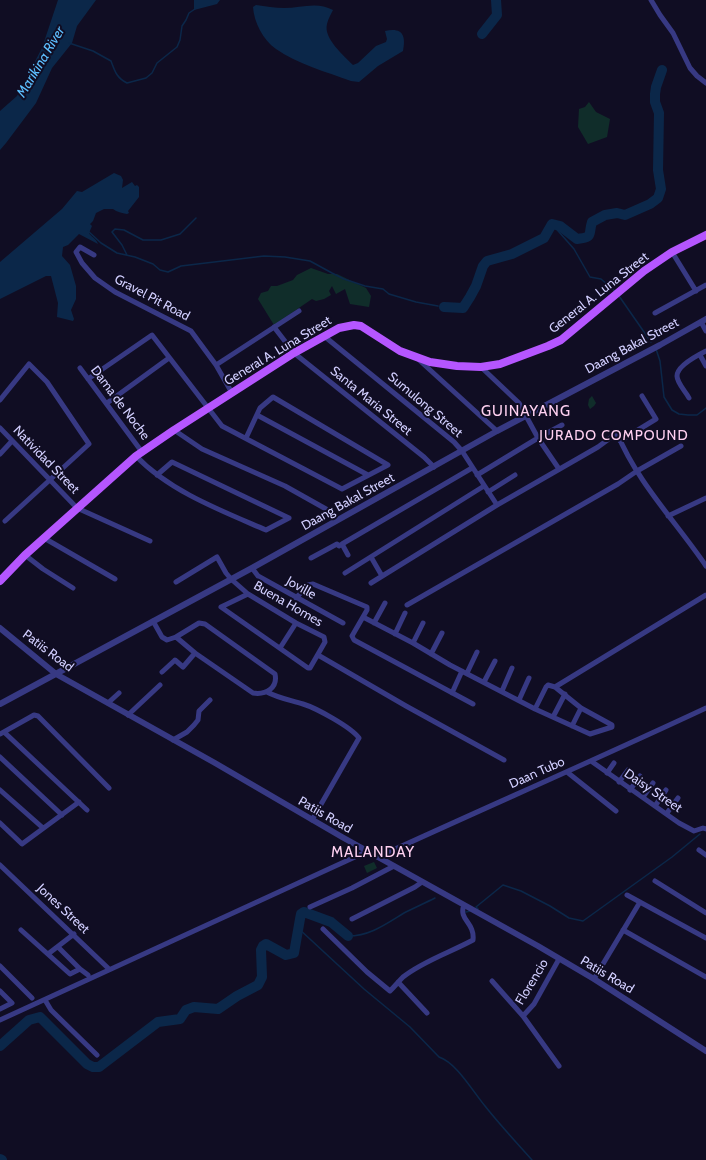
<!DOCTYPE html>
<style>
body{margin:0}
canvas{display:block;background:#100d23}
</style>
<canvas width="706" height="1160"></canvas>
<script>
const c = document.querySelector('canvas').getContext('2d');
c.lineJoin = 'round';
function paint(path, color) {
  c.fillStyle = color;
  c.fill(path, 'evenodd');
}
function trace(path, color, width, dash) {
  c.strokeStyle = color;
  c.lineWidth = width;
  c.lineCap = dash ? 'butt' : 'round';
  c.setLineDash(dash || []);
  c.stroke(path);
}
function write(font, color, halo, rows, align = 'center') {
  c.font = font + ' Cabin,sans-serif';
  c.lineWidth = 4;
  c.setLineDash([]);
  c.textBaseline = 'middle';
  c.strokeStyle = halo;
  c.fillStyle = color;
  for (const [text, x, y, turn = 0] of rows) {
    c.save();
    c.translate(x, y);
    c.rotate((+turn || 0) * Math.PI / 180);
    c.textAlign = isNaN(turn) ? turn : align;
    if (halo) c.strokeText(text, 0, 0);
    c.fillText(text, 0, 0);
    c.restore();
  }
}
const green = new Path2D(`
 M 589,102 L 596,112 L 610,119 L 607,137 L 588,144 L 578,127 L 579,109 L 585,107 Z
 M 311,268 L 328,274 L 337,274 L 366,288 L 371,296 L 369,307 L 350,304 L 345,289 L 336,294 L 332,286 L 329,291 L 331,295 L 324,299 L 316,301 L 312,299 L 274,325 L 258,299 L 261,293 L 268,291 L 271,286 L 277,286 L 293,280 L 297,275 Z
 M 592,396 L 596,403 L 594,406 L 590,409 L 588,405 L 589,399 Z
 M 374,862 L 377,868 L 367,873 L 364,866 Z`);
const water = new Path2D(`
 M 58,0 L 96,0 L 77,26 L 72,43 L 52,68 L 36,103 L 6,143 L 0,150 L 0,111 L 17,96 L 42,48 Z
 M 194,0 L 220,0 L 217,4 L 194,10 Z
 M 256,5 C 265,6 275,8 284,8 C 301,8 317,1 333,10 C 331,14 328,19 327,24 C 323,38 344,56 353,65 L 358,63 L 376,46 L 386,42 L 387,39 L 385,31 C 403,27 406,36 403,51 L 378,66 L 359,82 L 351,81 C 327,72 297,64 276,49 C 263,40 254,22 253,7 Z
 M 114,173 L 121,176 L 123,180 L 122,188 L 132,182 L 135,186 L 137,185 L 139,187 L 139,197 L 128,211 L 129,213 L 127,214 C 122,213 117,212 113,209 L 104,209 L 96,213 L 93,221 L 90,224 L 92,226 L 89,233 C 91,237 96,238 98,244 L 79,234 L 68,245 L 63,247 L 62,256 L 70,265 L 76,286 L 76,299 L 71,310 L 74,319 L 73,321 L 57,317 L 58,303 L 51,276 L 46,276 L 0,299 L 0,262 L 62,209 L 77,191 L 82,192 Z`);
const stream = new Path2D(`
 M 69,43 L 93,51 L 111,61 C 115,72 117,78 127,83 L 146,78 L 152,73 L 157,63 L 177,47 L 180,40 L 182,26 L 186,20 L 189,13 L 195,9
 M 552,224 L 574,249 L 590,277 L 601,279 L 616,292
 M 88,231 L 101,243 L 117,253 L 135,257 L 153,264 L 160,270 L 168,272 L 181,266 L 264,256 L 285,257 L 310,261 L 332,273 L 344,279 L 365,286 L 383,289 L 389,294 L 416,302 L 438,306
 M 127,255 L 122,245 L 112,232 L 115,229 L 124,230 L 143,240 L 161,240 L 180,234 L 196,218
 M 619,296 L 651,342
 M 656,349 L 660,361 L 664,397 L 672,410 L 679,414 L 688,415 L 697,415 L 706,408
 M 478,909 L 476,907 L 503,885 L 521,891 L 550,906 L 569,918 L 583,921 L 672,857 L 700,834
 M 466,912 L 470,911
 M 298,928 L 364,989 L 410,1027 L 439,1057 C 457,1063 473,1092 485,1106 C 500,1125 516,1142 532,1160
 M 348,936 C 370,936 386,924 404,913 C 414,908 425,903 435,898`);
const river = new Path2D(`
 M 482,34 L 497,15 L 496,0
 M 444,307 L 463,308 L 470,297 L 476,286 L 483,266 L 487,261 L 512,254 L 544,238 L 552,224 L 560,226 L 577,239 C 594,237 588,235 592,222 L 605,215 L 617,213 L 625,215 L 650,204 L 658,198 L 661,189 L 658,170 L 659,113 L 655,102 L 655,94 L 656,87 L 662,70
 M 0,1046 L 29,1020 L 40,1017 L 87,1064 L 93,1067 L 99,1067 L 158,1022 L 180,1019 L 186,1010 L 194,1007 L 218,1009 L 237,996 L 258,985 L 262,977 L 261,950 L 263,946 L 266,944 L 286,955 L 294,953 L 300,919 L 301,914 L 304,912 L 331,922 L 348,936
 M 0,1159 L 2,1160`);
const minor = new Path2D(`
 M 651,0 L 660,15 L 673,33 L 690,68 L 697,76 L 706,83
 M 672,252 L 696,291
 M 94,255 L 80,247 L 76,252 L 82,263 L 95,278 L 115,292 L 191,331 L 216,365 L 232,393
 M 655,313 L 706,285
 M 701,322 L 706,331
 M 274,327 L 294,353 L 424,457 L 434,467
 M 324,336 L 454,442 L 462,451 L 497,505
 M 700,355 L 706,366
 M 418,359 L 497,431
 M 216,365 L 299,311
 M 481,367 L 519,403 L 538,438 L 559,469
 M 80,368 L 142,452
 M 88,379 L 152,335 L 222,426 L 342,489 L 388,465
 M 689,398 C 686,392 677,383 677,376 C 677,366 698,355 706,351
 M 0,400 L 29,364 L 47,382 L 89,444 L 5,521
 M 107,403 L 169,358
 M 257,415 L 368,475
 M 0,428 L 77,508 L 150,541
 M 174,430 L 202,449 L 285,486 L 326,509
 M 246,438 L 260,408 L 273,397 L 388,465
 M 620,441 L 656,419 L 642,396
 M 0,454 L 12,441
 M 136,456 C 169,491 222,511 266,530 L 289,518
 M 157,475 L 172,462 L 289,518
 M 477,475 L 538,438 L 562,425
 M 488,492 L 515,475
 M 668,516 L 706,498
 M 44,538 L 115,579
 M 342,544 L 348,555
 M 25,555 L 43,569 L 73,588
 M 371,557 L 382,576
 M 311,558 L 337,544 L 339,546 L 342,544 L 472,468
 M 252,568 L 258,576 L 343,623
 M 345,573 L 484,486
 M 176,582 L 217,557 L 226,573 L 231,579 L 248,594 L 296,623 L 324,637 L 325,642 L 310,668 L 308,668 L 221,607 L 248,594
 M 371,583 L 497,505 L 598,447 L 617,433 C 637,482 676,522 706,566
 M 296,598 L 308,585 L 313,584 L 367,607 L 367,610 L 352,636 L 354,640 L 473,704
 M 407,605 L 618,484 L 637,471 L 681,446
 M 363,617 L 413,643 L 450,665 L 535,709 L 590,734 L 612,727 L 612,725 L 581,708 L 555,687 L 548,685 L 546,687 L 535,709
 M 153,621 L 162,637 L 167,640 L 176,637 L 199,623 L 205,624 L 275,674 C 278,688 266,695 253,693 L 195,653 L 176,637
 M 374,623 L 385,603
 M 395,634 L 405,613
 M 413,643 L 423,623
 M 280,648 L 296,623
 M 431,654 L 442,633
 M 318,655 L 406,706 L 504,760
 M 162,672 L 174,661 L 175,660 L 183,667 L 195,653
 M 467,673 L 477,652
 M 484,682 L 495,661
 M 555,687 L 706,595
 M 502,691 L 512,668
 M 267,692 C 278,698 290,700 303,704 C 316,708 351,727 359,738 L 312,820
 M 452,693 L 462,671
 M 519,700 L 529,678
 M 108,703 L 119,693
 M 128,715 L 160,685
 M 553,717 L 565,694
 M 572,726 L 581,708
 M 4,732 L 87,810
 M 0,734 L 34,715 L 38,716 L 109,788
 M 173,740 L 187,732 L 194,725 L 198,720 L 199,711 L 210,700
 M 0,757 L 62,815
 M 591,761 L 679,823 L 694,831 L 703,828 L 706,829
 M 567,772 L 616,811
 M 607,773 L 614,763
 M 619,782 L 628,770
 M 0,790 L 43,828
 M 630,790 L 640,776
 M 643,797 L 653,783
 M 655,806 L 666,790
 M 667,813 L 678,798
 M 0,823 L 22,844 L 79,802
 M 699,850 L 706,855
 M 378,857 C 487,807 597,759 706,708
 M 0,865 L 109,969
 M 655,881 L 706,913
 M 627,895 L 706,938
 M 310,907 L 352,888 L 394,866
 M 352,919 L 415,887 L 422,882
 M 323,929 L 367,972 L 390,991 C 395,986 399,981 403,977 C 423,961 451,952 473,940 C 475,922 458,920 464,905
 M 21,930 L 70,974 L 80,969
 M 623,930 L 706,977
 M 58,947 L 80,969 L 88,975
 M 48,954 L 74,934
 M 0,966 L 32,998
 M 594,979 L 640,902
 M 492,981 L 523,1016 L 559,1066
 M 398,982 L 427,1013
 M 0,991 L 12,1003 L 0,1009
 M 45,1000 L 51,1010 L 97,1055
 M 523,1016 L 534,1004 L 559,959
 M 0,1020 L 368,851`);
const tertiary = new Path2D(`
 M 0,628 L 56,674 L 215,763 L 342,837 L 538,946 L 594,979 L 706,1051
 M 0,704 L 252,568 L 497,431 L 660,345 L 706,319`);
const primary = new Path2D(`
 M 0,581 L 25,555 L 136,456 L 174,430 L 294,353 L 339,328 L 354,325 L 361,326 L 400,351 L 430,362 L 457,366 L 481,367 L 500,364 L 548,346 L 561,340 L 644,271 L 672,252 L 706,235`);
const streetNames = [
 ["General A. Luna Street",599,293,-38],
 ["Gravel Pit Road",152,298,28],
 ["Daang Bakal Street",632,346,-28],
 ["General A. Luna Street",278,351,-31],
 ["Santa Maria Street",371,401,39],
 ["Dama de Noche",120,403,53],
 ["Sumulong Street",425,405,40],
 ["Natividad Street",46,460,46],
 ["Daang Bakal Street",348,502,-29],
 ["Joville",301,588,29],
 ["Buena Homes",288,604,30],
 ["Patiis Road",48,651,37],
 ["Daan Tubo",537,773,-24],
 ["Daisy Street",653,791,34],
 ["Patiis Road",325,815,30],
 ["Jones Street",63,909,43],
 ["Patiis Road",607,975,31],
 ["Florencio",532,982,-59]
];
const waterNames = [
 ["Marikina River",41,62,-59]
];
const neighbourhoodNames = [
 ["JURADO COMPOUND",614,436]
];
const quarterNames = [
 ["GUINAYANG",526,412],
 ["MALANDAY",373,853]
];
paint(green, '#102d2a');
paint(water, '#0b2749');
trace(stream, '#0b2749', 1.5);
trace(river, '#0b2749', 10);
trace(minor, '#373983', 5);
trace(tertiary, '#373983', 6);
trace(primary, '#b556ff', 8);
write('13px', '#d2cfff', '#100d23', streetNames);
write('italic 14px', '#5dbfff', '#100d23', waterNames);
c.letterSpacing = '1px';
write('14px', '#ffd1f1', '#100d23', neighbourhoodNames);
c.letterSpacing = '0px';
c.letterSpacing = '1px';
write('15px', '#ffd1f1', '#100d23', quarterNames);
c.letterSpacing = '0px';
</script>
